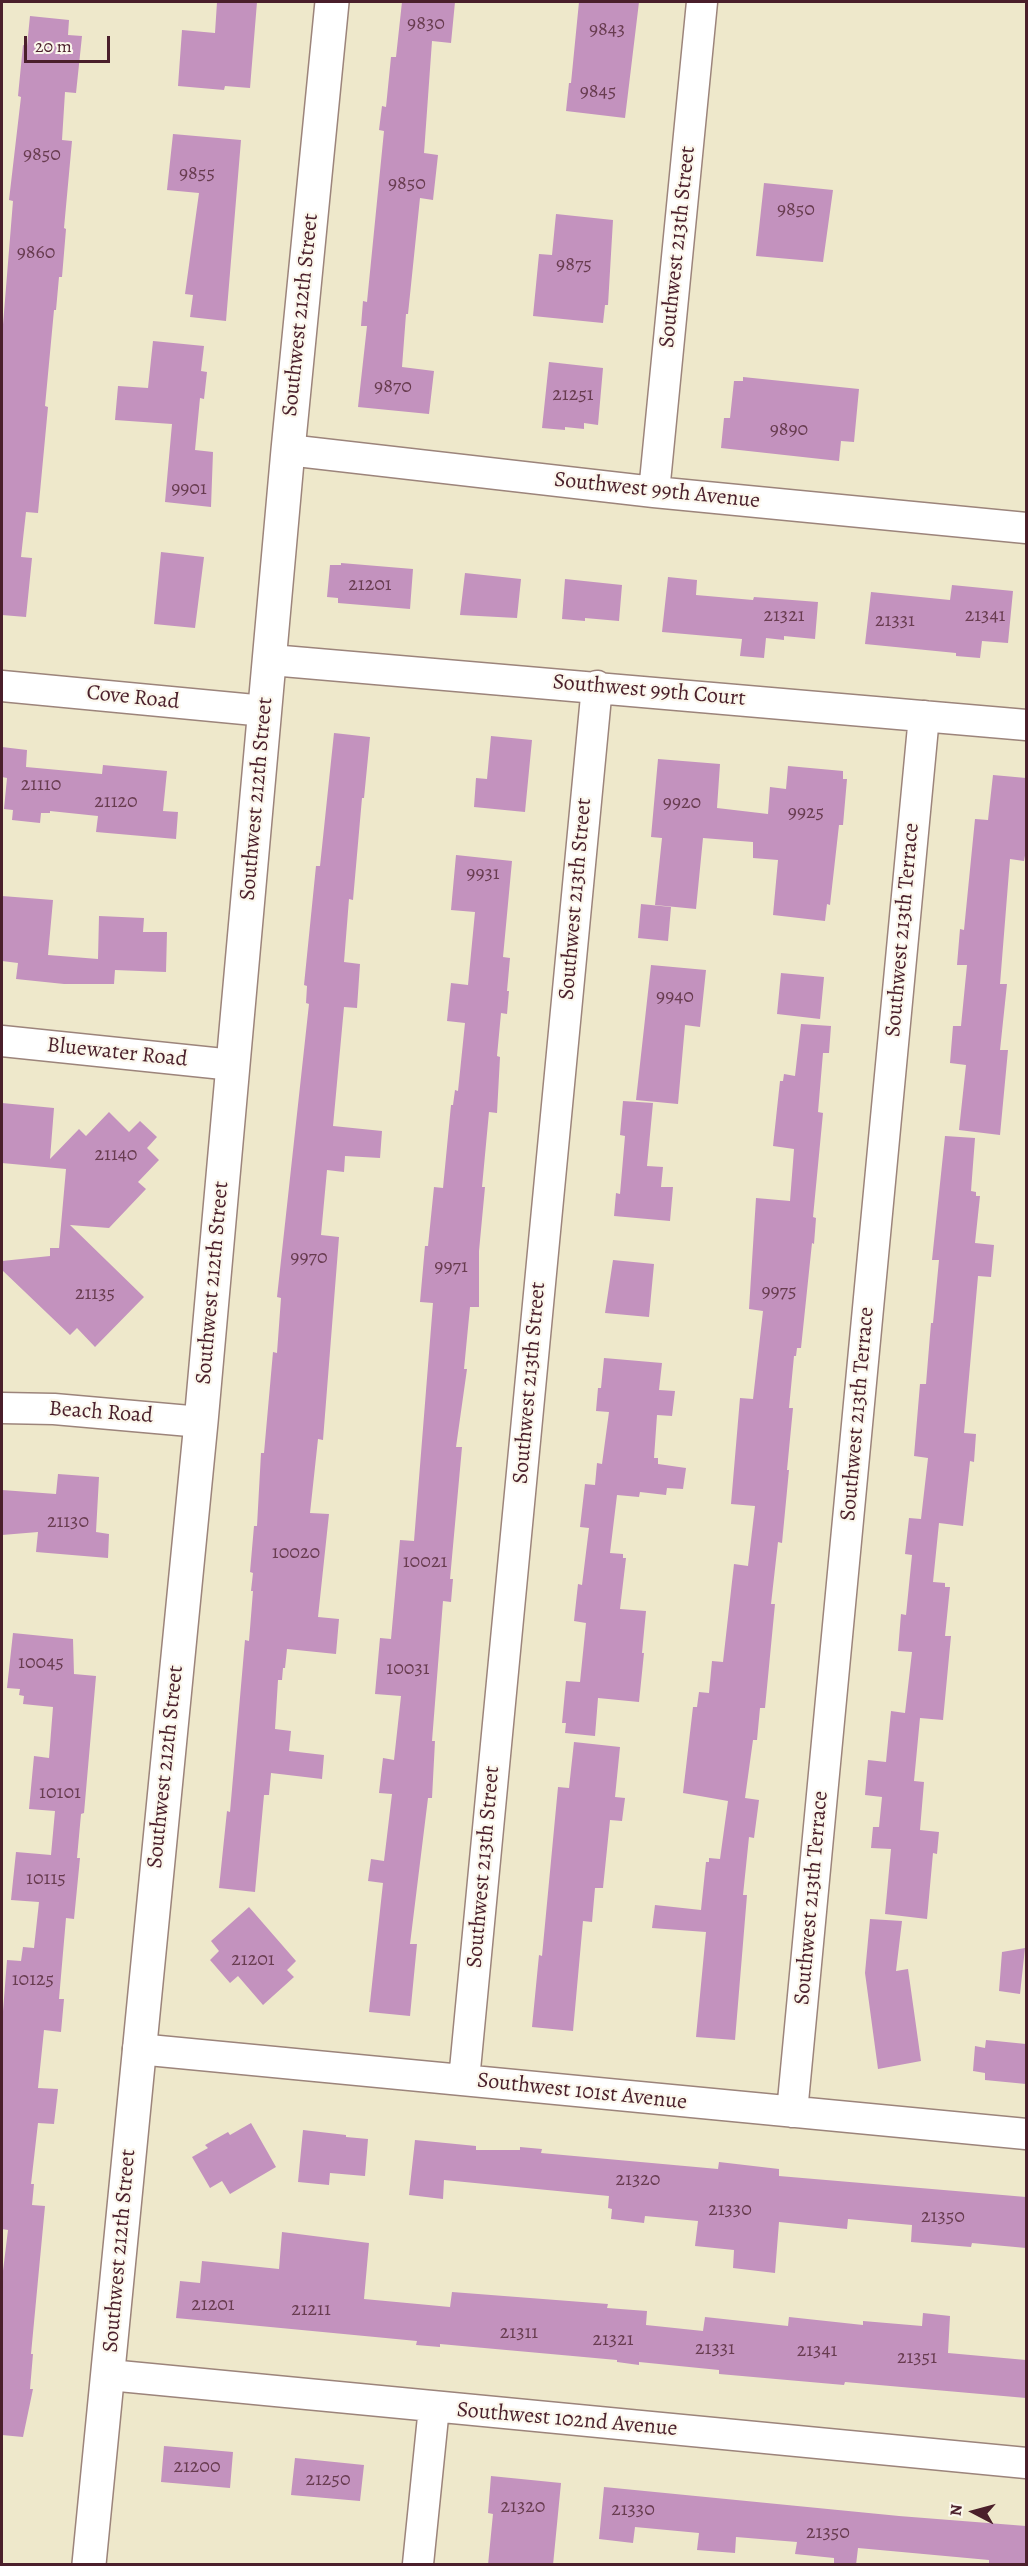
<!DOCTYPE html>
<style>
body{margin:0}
#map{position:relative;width:1028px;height:2566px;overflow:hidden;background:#eee8cb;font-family:Alegreya,serif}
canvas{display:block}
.frame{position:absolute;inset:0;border:3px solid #4a1f2b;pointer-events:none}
.north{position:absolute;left:944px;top:2482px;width:60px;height:60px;-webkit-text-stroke:4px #fbf7ec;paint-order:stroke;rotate:276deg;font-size:16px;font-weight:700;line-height:24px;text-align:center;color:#4a1f2b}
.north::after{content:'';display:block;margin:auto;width:21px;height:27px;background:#4a1f2b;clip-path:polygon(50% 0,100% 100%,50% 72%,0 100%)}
.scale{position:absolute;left:24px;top:36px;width:86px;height:27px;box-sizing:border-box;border:3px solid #4a1f2b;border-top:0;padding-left:8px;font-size:18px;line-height:21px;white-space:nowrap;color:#4a1f2b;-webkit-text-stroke:4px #fbf7ec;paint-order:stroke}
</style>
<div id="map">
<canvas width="1028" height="2566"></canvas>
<div class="frame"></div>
<div class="north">N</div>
<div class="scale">20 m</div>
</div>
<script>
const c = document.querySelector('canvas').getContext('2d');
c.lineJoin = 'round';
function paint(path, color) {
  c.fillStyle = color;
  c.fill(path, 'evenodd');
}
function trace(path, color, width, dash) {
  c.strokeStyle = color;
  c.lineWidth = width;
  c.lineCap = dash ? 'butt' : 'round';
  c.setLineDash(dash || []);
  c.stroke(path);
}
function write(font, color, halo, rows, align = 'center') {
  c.font = font + ' Alegreya,serif';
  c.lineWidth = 4.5;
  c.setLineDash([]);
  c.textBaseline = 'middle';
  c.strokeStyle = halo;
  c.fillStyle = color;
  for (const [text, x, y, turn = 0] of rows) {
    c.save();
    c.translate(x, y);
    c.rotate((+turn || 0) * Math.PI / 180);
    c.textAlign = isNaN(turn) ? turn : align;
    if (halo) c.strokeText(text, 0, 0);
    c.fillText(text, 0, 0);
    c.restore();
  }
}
const building = new Path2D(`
 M 217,2 L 257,2 L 250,88 L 225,86 L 224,90 L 178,86 L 182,30 L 215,33 Z
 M 402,2 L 455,2 L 451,43 L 432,41 L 424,153 L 438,155 L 433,200 L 420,198 L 408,314 L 406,314 L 402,367 L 434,371 L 429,414 L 358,407 L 367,326 L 361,326 L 363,301 L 367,302 L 384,131 L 379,130 L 382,106 L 386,107 L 391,57 L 396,57 Z
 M 579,2 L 639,2 L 625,118 L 566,111 L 569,83 L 571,83 Z
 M 30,16 L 69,20 L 68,35 L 82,36 L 76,93 L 65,92 L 62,140 L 72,141 L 64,228 L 66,229 L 62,277 L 59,277 L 56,310 L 54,310 L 45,406 L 48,407 L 38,513 L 26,512 L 21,557 L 32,558 L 26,617 L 2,615 L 2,337 L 13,201 L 9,200 L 21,97 L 18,96 L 23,45 L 27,46 Z
 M 173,134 L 241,140 L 226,321 L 190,317 L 193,295 L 185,294 L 199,193 L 167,190 Z
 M 764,183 L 833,190 L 823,262 L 756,256 Z
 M 556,214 L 613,220 L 608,305 L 605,305 L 603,323 L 533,316 L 539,254 L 552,255 Z
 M 153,341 L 204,346 L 201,371 L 207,372 L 204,399 L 200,398 L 195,450 L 213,452 L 211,507 L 165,502 L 172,424 L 115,420 L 118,386 L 148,388 Z
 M 549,362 L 603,368 L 598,425 L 584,423 L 584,429 L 565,427 L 565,430 L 542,428 Z
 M 743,377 L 859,389 L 854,442 L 841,441 L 839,461 L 721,448 L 724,418 L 730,418 L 734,381 L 743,381 Z
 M 161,552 L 204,557 L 195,628 L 154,624 Z
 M 341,563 L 413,569 L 410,609 L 338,603 L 338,598 L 327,597 L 330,565 L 341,565 Z
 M 465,573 L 521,579 L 517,618 L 460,615 Z
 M 668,577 L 697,580 L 696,595 L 753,600 L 754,597 L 818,602 L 815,639 L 784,636 L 784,640 L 766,638 L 764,658 L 740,656 L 742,639 L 662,632 Z
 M 565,579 L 622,585 L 619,621 L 585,618 L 585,621 L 562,619 Z
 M 952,585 L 1013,591 L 1008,643 L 982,641 L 980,658 L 956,656 L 956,653 L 865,644 L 871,592 L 950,600 Z
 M 334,733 L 370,737 L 364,798 L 362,798 L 353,900 L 349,899 L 344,962 L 360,964 L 357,1008 L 344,1007 L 333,1126 L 382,1131 L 380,1158 L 345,1156 L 344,1172 L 327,1170 L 321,1235 L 339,1237 L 323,1440 L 318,1439 L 310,1513 L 329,1514 L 318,1617 L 339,1619 L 336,1654 L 287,1649 L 285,1668 L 283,1668 L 282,1680 L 278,1680 L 275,1729 L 291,1731 L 289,1751 L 324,1755 L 322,1779 L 271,1773 L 269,1795 L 264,1795 L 255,1892 L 219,1888 L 227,1811 L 230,1812 L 245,1640 L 249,1641 L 253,1591 L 251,1591 L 253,1573 L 250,1572 L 254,1526 L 257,1526 L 261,1453 L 264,1453 L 273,1352 L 277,1353 L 281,1298 L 277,1297 L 309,1004 L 306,1003 L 307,986 L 304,985 L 316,866 L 320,866 Z
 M 491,736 L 532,740 L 525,812 L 474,807 L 476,778 L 487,779 Z
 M 2,747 L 27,750 L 26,767 L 102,774 L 103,765 L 167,771 L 163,811 L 178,812 L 176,839 L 96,832 L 98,816 L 50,811 L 50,813 L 41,813 L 40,823 L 12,820 L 13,810 L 4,809 L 7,778 L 2,777 Z
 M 658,759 L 720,764 L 717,808 L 768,814 L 770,787 L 786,789 L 788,766 L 843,771 L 843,779 L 847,779 L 843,825 L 839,825 L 830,905 L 827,904 L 825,921 L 773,915 L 778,860 L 753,858 L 753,842 L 703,838 L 696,909 L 655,905 L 662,838 L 651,837 Z
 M 993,775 L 1026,778 L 1026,850 L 1024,861 L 1010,859 L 1000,984 L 1007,984 L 1000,1050 L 1008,1050 L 1000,1135 L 959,1130 L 966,1065 L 950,1063 L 953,1026 L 961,1026 L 967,965 L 957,965 L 960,929 L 964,930 L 975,819 L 988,820 Z
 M 456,855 L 512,861 L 503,957 L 510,958 L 507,991 L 509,991 L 507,1014 L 501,1013 L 497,1056 L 500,1057 L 497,1113 L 489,1112 L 482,1187 L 485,1187 L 479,1251 L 479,1307 L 470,1307 L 464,1369 L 467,1369 L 456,1447 L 462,1447 L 450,1579 L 453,1579 L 451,1602 L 443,1601 L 432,1741 L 435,1741 L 432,1798 L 428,1798 L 410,1944 L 417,1944 L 410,2016 L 369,2012 L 383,1883 L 368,1881 L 371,1859 L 384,1861 L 392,1794 L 379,1793 L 383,1758 L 394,1760 L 401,1696 L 375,1694 L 380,1638 L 391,1639 L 400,1540 L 414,1541 L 433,1303 L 420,1302 L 425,1246 L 428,1246 L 434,1187 L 443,1188 L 451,1105 L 453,1105 L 455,1090 L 458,1091 L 465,1023 L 447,1021 L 451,983 L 468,985 L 475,912 L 451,910 Z
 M 2,896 L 53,900 L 48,955 L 98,959 L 99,916 L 144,918 L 143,932 L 167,932 L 166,972 L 115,970 L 114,984 L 64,984 L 16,979 L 18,963 L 2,961 Z
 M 641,904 L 671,907 L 668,941 L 638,938 Z
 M 651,965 L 706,970 L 700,1027 L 685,1025 L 678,1104 L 636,1100 Z
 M 781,973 L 824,977 L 820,1019 L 777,1014 Z
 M 801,1024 L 831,1026 L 829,1053 L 823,1053 L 818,1112 L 823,1113 L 813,1217 L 816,1218 L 814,1244 L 812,1243 L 801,1348 L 797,1348 L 796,1356 L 794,1356 L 789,1408 L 793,1408 L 787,1470 L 789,1470 L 782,1543 L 778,1542 L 771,1604 L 775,1604 L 765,1708 L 760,1708 L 757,1740 L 753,1740 L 745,1798 L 759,1800 L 754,1838 L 749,1837 L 743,1895 L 747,1895 L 735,2040 L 696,2037 L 706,1932 L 652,1928 L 655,1905 L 701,1910 L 706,1862 L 709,1862 L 709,1858 L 720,1859 L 728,1801 L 683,1793 L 693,1707 L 697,1707 L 699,1692 L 709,1693 L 712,1661 L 723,1662 L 734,1564 L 748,1566 L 755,1506 L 731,1504 L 740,1398 L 753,1399 L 763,1311 L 749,1309 L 756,1198 L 790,1201 L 794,1149 L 773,1146 L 780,1081 L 783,1081 L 784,1074 L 795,1076 Z
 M 623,1101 L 653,1103 L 647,1166 L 663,1167 L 661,1187 L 673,1187 L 670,1221 L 614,1216 L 616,1193 L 620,1194 L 625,1136 L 620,1135 Z
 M 2,1103 L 54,1108 L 50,1159 L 79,1129 L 86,1136 L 109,1112 L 129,1132 L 140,1121 L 157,1137 L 147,1148 L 159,1160 L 138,1182 L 146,1189 L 109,1228 L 70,1225 L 144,1297 L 95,1347 L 77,1328 L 70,1335 L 2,1270 L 2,1261 L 50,1256 L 50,1248 L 59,1248 L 66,1169 L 2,1163 Z
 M 945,1136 L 975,1138 L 971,1191 L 976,1192 L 976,1196 L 980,1196 L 975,1243 L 994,1245 L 991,1277 L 978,1276 L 964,1433 L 976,1434 L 974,1462 L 970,1461 L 963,1526 L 939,1523 L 933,1582 L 945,1583 L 945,1587 L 950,1587 L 945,1636 L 951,1636 L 943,1720 L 920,1718 L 914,1781 L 924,1782 L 920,1830 L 939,1832 L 937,1854 L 933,1853 L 927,1919 L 885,1914 L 891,1849 L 871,1848 L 873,1827 L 879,1827 L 882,1797 L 865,1795 L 868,1760 L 886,1762 L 891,1711 L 905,1713 L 912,1652 L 898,1651 L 901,1614 L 906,1615 L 912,1555 L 905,1554 L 909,1518 L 921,1519 L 928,1458 L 914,1456 L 920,1384 L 926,1384 L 931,1323 L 933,1323 L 939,1260 L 932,1260 Z
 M 613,1260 L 654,1264 L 649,1317 L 605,1313 Z
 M 604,1358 L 662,1363 L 659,1390 L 675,1391 L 672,1416 L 657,1415 L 654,1458 L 658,1458 L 658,1464 L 686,1468 L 683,1489 L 667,1488 L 666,1495 L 640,1492 L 639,1497 L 617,1495 L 610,1553 L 623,1554 L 623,1558 L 626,1558 L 620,1609 L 646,1611 L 642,1653 L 644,1653 L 639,1702 L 598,1698 L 595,1736 L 565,1733 L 566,1723 L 562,1723 L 566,1681 L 580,1682 L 586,1623 L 574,1621 L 578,1584 L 582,1585 L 589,1528 L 580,1527 L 585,1484 L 595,1485 L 597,1463 L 602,1464 L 609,1412 L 596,1411 L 598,1388 L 601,1388 Z
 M 58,1474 L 99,1477 L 96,1532 L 109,1534 L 108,1558 L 36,1552 L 38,1532 L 2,1535 L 2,1490 L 56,1494 Z
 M 13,1633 L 73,1639 L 74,1674 L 96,1676 L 84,1813 L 81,1814 L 77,1858 L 80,1858 L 74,1919 L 66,1918 L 59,1999 L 64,1999 L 61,2032 L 44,2030 L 38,2088 L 58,2089 L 54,2124 L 38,2123 L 31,2184 L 34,2184 L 32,2205 L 45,2206 L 31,2354 L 33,2354 L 30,2389 L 33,2389 L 23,2437 L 2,2435 L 2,2279 L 8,2230 L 2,2229 L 2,2024 L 7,1960 L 21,1961 L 23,1947 L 34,1948 L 39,1902 L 11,1900 L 16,1852 L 51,1855 L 55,1811 L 29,1809 L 34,1756 L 49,1758 L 53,1707 L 23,1704 L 24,1696 L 19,1695 L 20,1689 L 7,1688 Z
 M 574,1742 L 620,1747 L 615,1797 L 625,1798 L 622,1821 L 610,1820 L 603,1888 L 595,1888 L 592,1922 L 583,1921 L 573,2031 L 532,2027 L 539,1955 L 542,1956 L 558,1787 L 569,1788 Z
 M 249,1907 L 296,1961 L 287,1970 L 294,1977 L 263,2005 L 238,1976 L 230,1983 L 210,1960 L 219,1951 L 211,1941 Z
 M 870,1919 L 902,1921 L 896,1971 L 908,1969 L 921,2061 L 878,2069 L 865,1973 Z
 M 1025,1948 L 1020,1994 L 999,1991 L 1002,1952 Z
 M 986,2040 L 1026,2044 L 1026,2084 L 985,2080 L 985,2073 L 973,2071 L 975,2046 L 985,2048 Z
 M 251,2123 L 276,2167 L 230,2194 L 222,2181 L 210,2188 L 192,2157 L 208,2148 L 205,2145 L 228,2132 L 230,2135 Z
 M 303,2130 L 346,2135 L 346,2137 L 368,2139 L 365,2176 L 330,2173 L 329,2185 L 298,2182 Z
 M 415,2140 L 476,2146 L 476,2150 L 520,2150 L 520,2147 L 542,2149 L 541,2153 L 718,2169 L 719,2162 L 779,2169 L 779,2176 L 1026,2197 L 1026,2248 L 972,2243 L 971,2247 L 911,2242 L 912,2225 L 848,2219 L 847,2229 L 779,2222 L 775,2273 L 733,2268 L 734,2250 L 695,2246 L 698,2221 L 645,2216 L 644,2223 L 611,2219 L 612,2209 L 608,2208 L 609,2196 L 444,2180 L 443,2199 L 409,2195 Z
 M 282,2232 L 369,2243 L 364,2299 L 450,2307 L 452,2292 L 608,2304 L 607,2308 L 647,2311 L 646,2325 L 703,2331 L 705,2317 L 788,2326 L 789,2317 L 863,2325 L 863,2321 L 922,2326 L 923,2313 L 950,2316 L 948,2353 L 1026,2360 L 1026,2398 L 845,2382 L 844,2385 L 742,2376 L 719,2374 L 719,2370 L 639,2362 L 639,2365 L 617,2362 L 617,2360 L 440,2344 L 440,2347 L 416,2345 L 417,2341 L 176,2318 L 180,2281 L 200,2283 L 202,2261 L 279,2269 Z
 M 164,2446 L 233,2452 L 230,2488 L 161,2482 Z
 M 295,2458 L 364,2465 L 360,2501 L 291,2495 Z
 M 491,2476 L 561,2483 L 553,2565 L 488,2565 L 493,2514 L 488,2513 Z
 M 604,2487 L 899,2516 L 1026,2526 L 1026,2563 L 989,2565 L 989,2560 L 858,2548 L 856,2565 L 834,2565 L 834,2558 L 795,2554 L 797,2542 L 736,2537 L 735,2553 L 697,2550 L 699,2533 L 635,2527 L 633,2543 L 599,2539 Z`);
const minor = new Path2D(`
 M 288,450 L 654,492 L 1026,528
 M 654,492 L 702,2
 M 271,660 L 1026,725
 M 2,686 L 265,711
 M 2,1041 L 233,1065
 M 2,1408 L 54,1409 L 201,1422
 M 138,2049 L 1026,2134
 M 464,2080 L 597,686
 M 792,2112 L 924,716
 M 109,2375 L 1026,2463
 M 418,2564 L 434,2407`);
const tertiary = new Path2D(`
 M 89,2564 L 201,1422 L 288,450 L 332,2`);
const numberNames = [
 ["9830",426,24],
 ["9843",607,30],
 ["9845",598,92],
 ["9850",42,155],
 ["9855",197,174],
 ["9850",407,184],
 ["9850",796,210],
 ["9860",36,253],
 ["9875",574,265],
 ["9870",393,387],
 ["21251",573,395],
 ["9890",789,430],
 ["9901",189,489],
 ["21201",370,585],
 ["21321",784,616],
 ["21341",985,616],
 ["21331",895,621],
 ["21110",41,785],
 ["21120",116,802],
 ["9920",682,803],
 ["9925",806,813],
 ["9931",483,874],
 ["9940",675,997],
 ["21140",116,1155],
 ["9970",309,1258],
 ["9971",451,1267],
 ["9975",779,1292],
 ["21135",95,1294],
 ["21130",68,1522],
 ["10020",296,1553],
 ["10021",425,1562],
 ["10045",41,1663],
 ["10031",408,1669],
 ["10101",60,1793],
 ["10115",46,1879],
 ["21201",253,1960],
 ["10125",33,1980],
 ["21320",638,2180],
 ["21330",730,2210],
 ["21350",943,2217],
 ["21201",213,2305],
 ["21211",311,2310],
 ["21311",519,2333],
 ["21321",613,2340],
 ["21331",715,2349],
 ["21341",817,2351],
 ["21351",917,2358],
 ["21200",197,2467],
 ["21250",328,2480],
 ["21320",523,2507],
 ["21330",633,2510],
 ["21350",828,2533]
];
const streetNames = [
 ["Southwest 213th Street",678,247,-84],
 ["Southwest 212th Street",301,315,-84],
 ["Southwest 99th Avenue",657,491,6],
 ["Southwest 99th Court",649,691,5],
 ["Cove Road",133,698,6],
 ["Southwest 212th Street",257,799,-85],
 ["Southwest 213th Street",576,899,-85],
 ["Southwest 213th Terrace",903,930,-85],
 ["Bluewater Road",117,1053,6],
 ["Southwest 212th Street",213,1283,-85],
 ["Southwest 213th Street",530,1383,-85],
 ["Beach Road",101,1413,4],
 ["Southwest 213th Terrace",858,1414,-85],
 ["Southwest 212th Street",166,1767,-84],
 ["Southwest 213th Street",484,1867,-85],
 ["Southwest 213th Terrace",812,1898,-85],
 ["Southwest 101st Avenue",582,2092,6],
 ["Southwest 212th Street",120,2251,-85],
 ["Southwest 102nd Avenue",567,2420,5]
];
paint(building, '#c392be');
trace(minor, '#9c847b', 33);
trace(tertiary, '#9c847b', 36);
trace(minor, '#fff', 30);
trace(tertiary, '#fff', 33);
write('20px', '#683c50', null, numberNames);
write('22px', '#4a1f2b', '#fbf7ec', streetNames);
</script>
